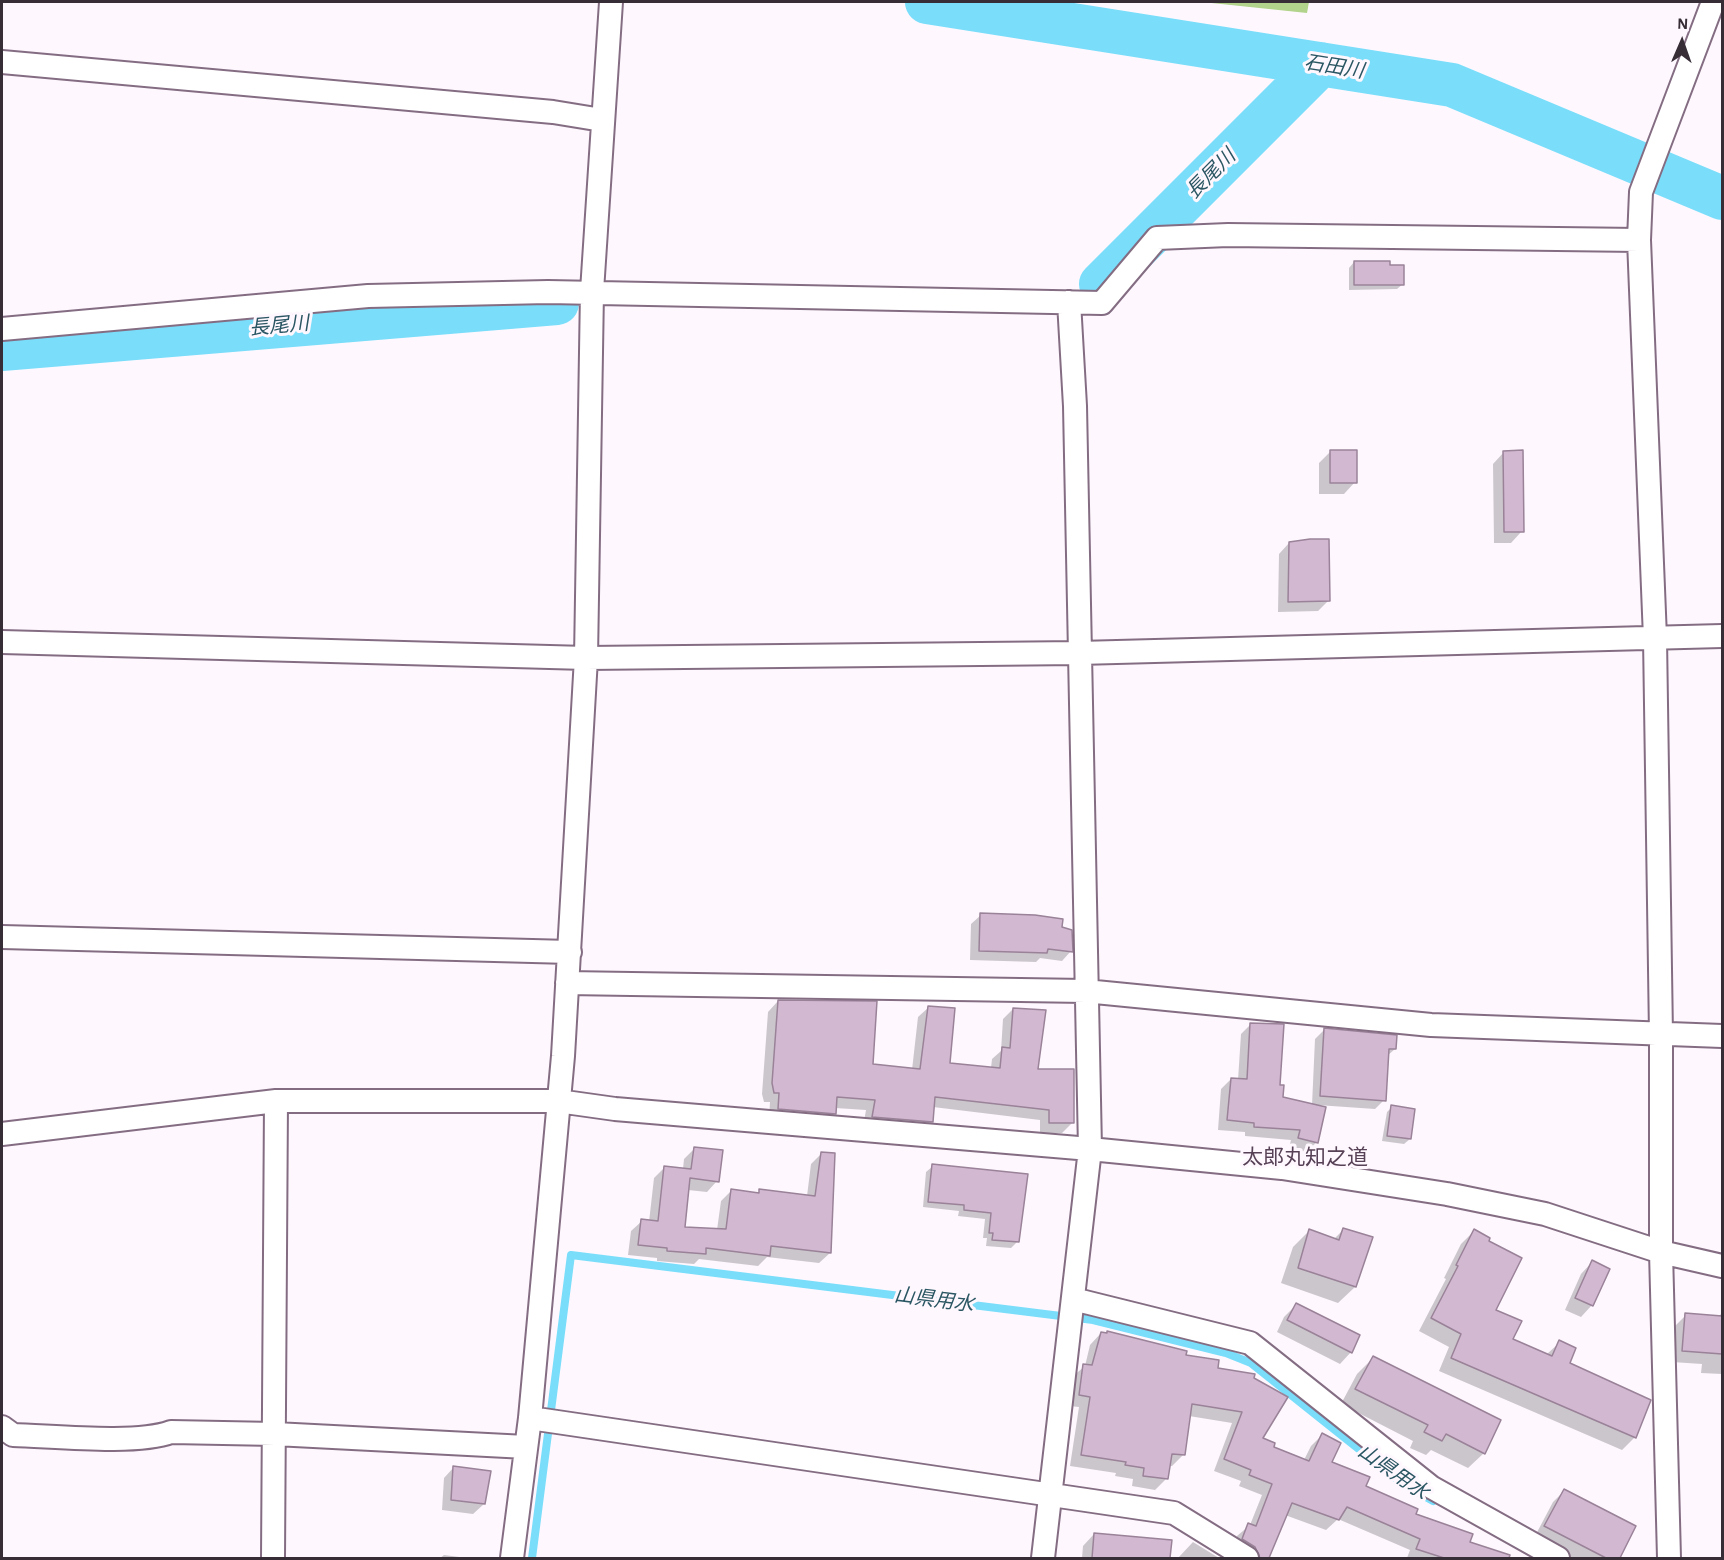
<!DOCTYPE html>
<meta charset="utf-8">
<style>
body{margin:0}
#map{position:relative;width:1724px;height:1560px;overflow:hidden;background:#fef8fe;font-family:"Alegreya Sans",sans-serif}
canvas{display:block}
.frame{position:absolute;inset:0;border:3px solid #372d37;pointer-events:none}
.north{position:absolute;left:1652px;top:12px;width:60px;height:60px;-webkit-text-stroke:4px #fef8fe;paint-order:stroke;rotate:2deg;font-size:16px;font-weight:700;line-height:24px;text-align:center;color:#372d37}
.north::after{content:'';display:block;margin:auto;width:21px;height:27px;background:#372d37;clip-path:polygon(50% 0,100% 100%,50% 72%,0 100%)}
</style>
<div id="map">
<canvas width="1724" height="1560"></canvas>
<div class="frame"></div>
<div class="north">N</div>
</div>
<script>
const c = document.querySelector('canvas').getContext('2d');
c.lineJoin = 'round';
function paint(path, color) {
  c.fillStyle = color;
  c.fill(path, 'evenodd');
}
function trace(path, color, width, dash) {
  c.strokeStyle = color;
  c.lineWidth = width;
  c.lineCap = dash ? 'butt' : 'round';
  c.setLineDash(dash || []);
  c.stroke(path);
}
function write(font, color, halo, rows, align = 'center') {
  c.font = font + ' "Alegreya Sans","Noto Sans JP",sans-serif';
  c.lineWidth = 6;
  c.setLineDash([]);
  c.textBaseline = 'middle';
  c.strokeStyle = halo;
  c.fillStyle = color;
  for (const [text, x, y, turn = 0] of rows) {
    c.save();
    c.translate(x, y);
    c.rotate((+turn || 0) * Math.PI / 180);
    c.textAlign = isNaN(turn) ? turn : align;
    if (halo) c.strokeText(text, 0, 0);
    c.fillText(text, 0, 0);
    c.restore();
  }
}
const forest = new Path2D(`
 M 1202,2 L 1309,2 L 1307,13 Z`);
const shadow = new Path2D(`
 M 1354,262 L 1388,266 L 1403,284 L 1397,289 L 1349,290 L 1349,268 Z
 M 1330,452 L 1355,482 L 1344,494 L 1319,494 L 1319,463 Z
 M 1504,452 L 1522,531 L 1511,543 L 1494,543 L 1493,464 Z
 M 1289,543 L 1328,601 L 1318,611 L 1278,612 L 1279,554 Z
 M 981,915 L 1061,928 L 1071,951 L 1062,961 L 1040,958 L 1036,962 L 970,960 L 971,924 Z
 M 778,1001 L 871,1066 L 912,1070 L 918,1017 L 929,1007 L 948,1065 L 991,1068 L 992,1059 L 1001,1051 L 1003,1019 L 1013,1009 L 1036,1071 L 1072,1123 L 1062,1133 L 1040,1133 L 1040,1120 L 933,1107 L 932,1122 L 922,1132 L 863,1127 L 866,1110 L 835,1108 L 835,1113 L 825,1124 L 769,1119 L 770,1102 L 764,1102 L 762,1094 L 768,1012 Z
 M 1251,1024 L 1279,1086 L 1281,1099 L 1312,1105 L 1315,1039 L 1324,1030 L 1395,1049 L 1387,1056 L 1384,1100 L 1375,1109 L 1317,1105 L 1317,1142 L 1306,1152 L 1289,1148 L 1291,1140 L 1245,1136 L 1245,1132 L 1218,1130 L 1221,1089 L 1231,1079 L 1238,1080 L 1241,1034 Z
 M 1392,1107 L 1410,1139 L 1404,1144 L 1382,1141 L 1387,1112 Z
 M 695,1148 L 717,1181 L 707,1192 L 688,1190 L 684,1228 L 717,1230 L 721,1201 L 731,1191 L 757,1194 L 760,1190 L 807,1196 L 811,1164 L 822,1153 L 830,1253 L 819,1263 L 767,1257 L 758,1266 L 699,1259 L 694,1264 L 657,1261 L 657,1258 L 628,1255 L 631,1231 L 642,1221 L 649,1222 L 654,1178 L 665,1167 L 683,1169 L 684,1159 Z
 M 933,1166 L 1027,1175 L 1017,1242 L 1011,1248 L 986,1246 L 987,1238 L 983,1238 L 985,1219 L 958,1216 L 959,1211 L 923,1207 L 926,1172 Z
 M 1344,1229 L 1355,1287 L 1338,1303 L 1281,1283 L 1293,1247 L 1309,1231 L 1334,1239 Z
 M 1474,1231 L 1494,1310 L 1511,1339 L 1546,1355 L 1560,1342 L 1568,1364 L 1635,1437 L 1622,1450 L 1439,1371 L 1449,1347 L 1419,1331 L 1446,1279 L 1444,1278 L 1461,1244 Z
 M 1592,1262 L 1592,1305 L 1581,1317 L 1565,1310 L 1581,1274 Z
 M 1296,1305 L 1351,1352 L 1340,1364 L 1277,1332 L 1284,1317 Z
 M 1722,1313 L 1722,1374 L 1701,1373 L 1702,1364 L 1672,1362 L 1675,1326 L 1686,1315 L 1718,1317 Z
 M 1101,1333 L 1184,1357 L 1216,1369 L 1261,1439 L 1272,1448 L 1304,1460 L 1311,1446 L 1322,1435 L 1330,1463 L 1364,1487 L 1469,1543 L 1507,1555 L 1506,1558 L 1407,1558 L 1410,1550 L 1338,1519 L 1326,1530 L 1285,1515 L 1269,1555 L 1265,1558 L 1244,1558 L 1232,1551 L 1237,1536 L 1250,1525 L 1262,1495 L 1239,1486 L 1241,1481 L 1214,1471 L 1232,1423 L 1189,1416 L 1183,1455 L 1172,1466 L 1168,1466 L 1166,1479 L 1155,1490 L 1132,1486 L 1133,1479 L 1115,1476 L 1116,1473 L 1070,1466 L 1079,1407 L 1069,1406 L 1072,1377 L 1085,1366 L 1090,1345 Z
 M 1373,1358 L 1484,1453 L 1468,1468 L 1431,1450 L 1426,1455 L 1410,1448 L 1413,1441 L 1341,1404 L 1357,1374 Z
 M 454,1467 L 484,1504 L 473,1514 L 442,1510 L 444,1478 Z
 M 1564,1491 L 1634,1527 L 1618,1558 L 1573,1558 L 1534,1538 L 1553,1502 Z
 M 1094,1534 L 1171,1542 L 1168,1558 L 1082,1558 L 1083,1546 Z
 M 1193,1542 L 1219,1558 L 1178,1558 Z
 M 444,1555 L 467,1558 L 440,1558 Z`);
const stream = new Path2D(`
 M 532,1558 L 571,1255 L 1093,1320 L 1226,1353 L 1251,1363 L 1404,1485 L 1433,1501`);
const river = new Path2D(`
 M 927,2 L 1452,85 L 1722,198
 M 1101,284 L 1321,64
 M 2,349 L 557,303`);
const building = new Path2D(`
 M 1354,261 L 1390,261 L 1390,265 L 1404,265 L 1404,285 L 1354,285 Z
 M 1330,450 L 1357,450 L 1357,483 L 1330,483 Z
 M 1523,450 L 1524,532 L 1504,532 L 1503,451 Z
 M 1310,539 L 1329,539 L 1330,601 L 1288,602 L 1289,542 Z
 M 980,913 L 1035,915 L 1063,919 L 1062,927 L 1072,930 L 1073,952 L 1048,949 L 1047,953 L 979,951 Z
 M 778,1000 L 877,1001 L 873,1064 L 920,1069 L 928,1006 L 955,1008 L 950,1063 L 1000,1068 L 1002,1047 L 1010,1048 L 1013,1008 L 1046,1010 L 1038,1069 L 1074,1069 L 1074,1123 L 1049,1123 L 1049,1110 L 935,1097 L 933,1122 L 872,1117 L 875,1100 L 837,1097 L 836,1114 L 778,1109 L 779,1093 L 774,1093 L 772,1083 Z
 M 1250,1023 L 1284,1024 L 1280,1085 L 1284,1085 L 1283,1097 L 1326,1107 L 1318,1143 L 1298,1138 L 1300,1130 L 1254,1127 L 1254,1123 L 1227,1120 L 1231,1078 L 1247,1079 Z
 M 1324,1028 L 1397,1035 L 1396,1049 L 1389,1049 L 1386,1101 L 1320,1096 Z
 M 1391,1105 L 1415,1109 L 1411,1139 L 1387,1136 Z
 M 694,1147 L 723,1150 L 719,1182 L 690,1178 L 685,1227 L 726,1229 L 731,1189 L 759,1193 L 759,1189 L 815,1196 L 821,1152 L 835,1153 L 831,1253 L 771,1246 L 770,1256 L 706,1248 L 706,1254 L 667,1251 L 667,1248 L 638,1245 L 641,1219 L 658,1221 L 664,1166 L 691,1169 Z
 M 932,1164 L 1028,1174 L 1019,1242 L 992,1240 L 993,1233 L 989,1233 L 991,1213 L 964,1210 L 964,1205 L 928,1202 Z
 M 1343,1228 L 1373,1237 L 1356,1287 L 1298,1268 L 1309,1229 L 1339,1240 Z
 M 1474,1229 L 1490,1238 L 1489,1241 L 1522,1258 L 1496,1310 L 1522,1321 L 1513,1339 L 1552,1356 L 1559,1340 L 1576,1348 L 1570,1363 L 1651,1400 L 1636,1438 L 1451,1358 L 1461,1334 L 1431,1318 L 1458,1266 L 1456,1265 Z
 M 1592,1260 L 1610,1269 L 1593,1306 L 1575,1298 Z
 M 1296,1303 L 1360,1335 L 1352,1353 L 1287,1320 Z
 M 1685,1313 L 1722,1316 L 1722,1354 L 1682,1351 Z
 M 1107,1331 L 1187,1351 L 1186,1355 L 1219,1360 L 1218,1368 L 1255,1374 L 1254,1378 L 1288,1397 L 1263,1438 L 1275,1443 L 1274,1447 L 1309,1461 L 1322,1433 L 1341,1443 L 1332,1462 L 1370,1477 L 1366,1486 L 1418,1509 L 1416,1514 L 1473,1534 L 1470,1542 L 1510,1555 L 1509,1558 L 1444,1558 L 1416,1549 L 1420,1539 L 1347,1507 L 1339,1520 L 1292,1503 L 1269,1558 L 1260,1558 L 1255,1547 L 1242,1539 L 1248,1523 L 1256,1526 L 1272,1484 L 1249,1475 L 1251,1470 L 1224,1459 L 1242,1412 L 1192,1404 L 1185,1455 L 1172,1454 L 1168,1479 L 1143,1476 L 1144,1468 L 1125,1465 L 1126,1462 L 1081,1455 L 1090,1397 L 1079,1395 L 1083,1364 L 1092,1365 L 1101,1332 L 1107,1333 Z
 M 1373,1356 L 1501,1420 L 1485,1454 L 1446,1434 L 1442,1441 L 1424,1432 L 1428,1425 L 1355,1389 Z
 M 453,1466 L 491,1471 L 485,1504 L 451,1500 Z
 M 1564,1489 L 1636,1526 L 1620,1558 L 1606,1558 L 1544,1526 Z
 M 1094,1533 L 1172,1540 L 1170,1558 L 1092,1558 Z`);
const street = new Path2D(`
 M 2,62 L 553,112 L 602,120
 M 2,329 L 368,296 L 548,292 L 1102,303 L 1157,238 L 1228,235 L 1639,240
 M 2,642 L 586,658 L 1079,653 L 1722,636
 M 2,937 L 570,952
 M 567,983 L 1085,991 L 1431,1025 L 1722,1036
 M 2,1134 L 276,1101 L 558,1101 L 615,1109 L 1090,1149 L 1282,1168 L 1447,1194 L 1545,1214 L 1661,1252 L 1722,1266
 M 1073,1299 L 1250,1343 L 1431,1487 L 1558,1558
 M 530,1418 L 1174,1513 L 1247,1558
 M 2,1427 L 13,1435 C 53,1436 136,1445 171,1432 L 275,1434 L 526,1447
 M 273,1558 L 276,1101
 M 512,1558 L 530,1418 L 563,1056 L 586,658 L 592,291 L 611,2
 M 1043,1558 L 1090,1149 L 1075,406 L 1069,302
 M 1669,1558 L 1661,1252 L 1661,1035 L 1655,638 L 1639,240 L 1641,192 L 1713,2`);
const waterNames = [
 ["石田川",1334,67,9],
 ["長尾川",1211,174,-45],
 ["長尾川",279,326,-5],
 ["山県用水",934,1300,7],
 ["山県用水",1393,1472,35]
];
const quarterNames = [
 ["太郎丸知之道",1305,1158]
];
paint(forest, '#b1d38b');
paint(shadow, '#0003');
trace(stream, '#7addfa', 8);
trace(river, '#7addfa', 44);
paint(building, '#d2b8d1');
trace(building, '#9a8299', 1.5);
trace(street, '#846d83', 26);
trace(street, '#fff', 22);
write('italic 20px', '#2b5663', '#fef8fe', waterNames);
write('21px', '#574156', '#fef8fe', quarterNames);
</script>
